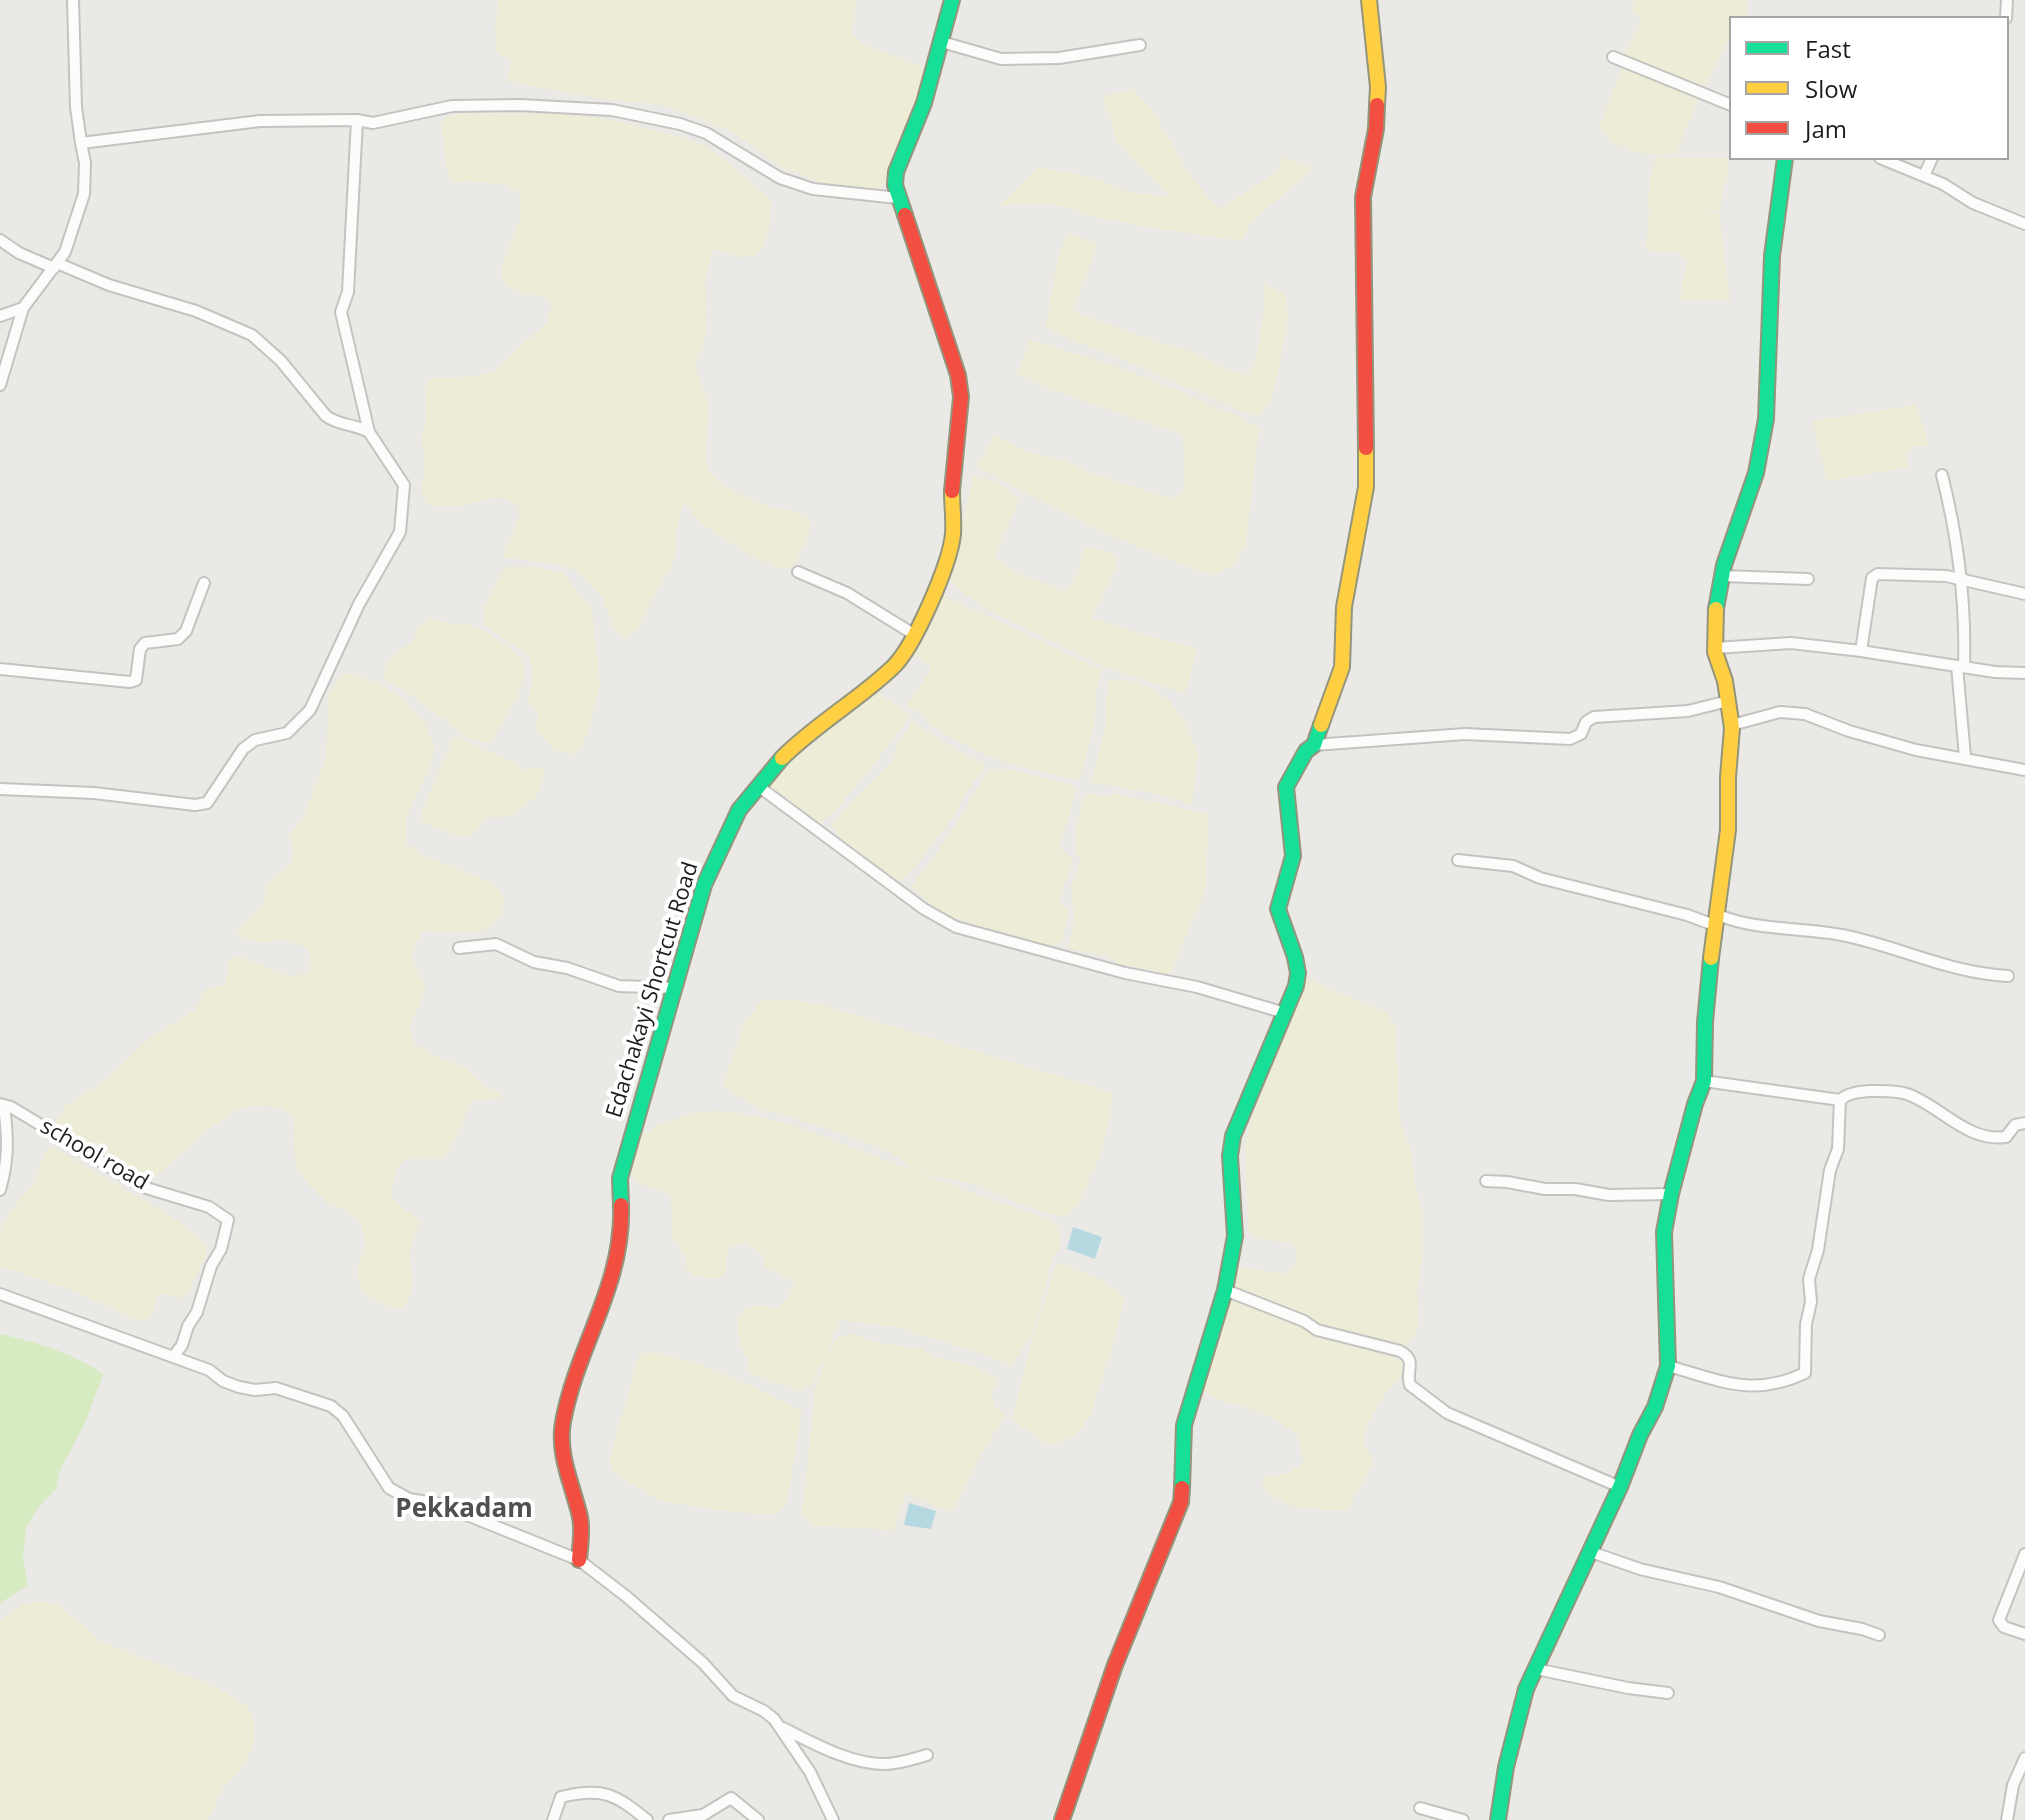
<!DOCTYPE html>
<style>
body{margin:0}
#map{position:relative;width:2025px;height:1820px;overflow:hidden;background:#ebe9e5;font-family:"Open Sans",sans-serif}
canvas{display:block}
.legend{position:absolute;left:1729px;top:16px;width:280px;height:144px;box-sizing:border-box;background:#fff;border:2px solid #a5a5a5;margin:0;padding:10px 14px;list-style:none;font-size:24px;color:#1d1d1d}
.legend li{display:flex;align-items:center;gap:16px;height:40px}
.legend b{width:40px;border:2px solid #a5a5a5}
</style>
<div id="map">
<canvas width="2025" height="1820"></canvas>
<ul class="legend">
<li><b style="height:10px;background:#16e098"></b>Fast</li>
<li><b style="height:10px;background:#ffcf43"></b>Slow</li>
<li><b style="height:10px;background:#f24e42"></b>Jam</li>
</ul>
</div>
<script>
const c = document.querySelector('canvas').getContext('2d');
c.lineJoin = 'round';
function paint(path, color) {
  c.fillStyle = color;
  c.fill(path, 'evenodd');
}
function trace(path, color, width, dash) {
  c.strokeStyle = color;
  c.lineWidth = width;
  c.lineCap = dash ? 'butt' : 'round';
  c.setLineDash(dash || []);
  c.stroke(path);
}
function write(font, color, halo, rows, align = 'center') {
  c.font = font + ' "Open Sans",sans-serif';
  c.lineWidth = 8;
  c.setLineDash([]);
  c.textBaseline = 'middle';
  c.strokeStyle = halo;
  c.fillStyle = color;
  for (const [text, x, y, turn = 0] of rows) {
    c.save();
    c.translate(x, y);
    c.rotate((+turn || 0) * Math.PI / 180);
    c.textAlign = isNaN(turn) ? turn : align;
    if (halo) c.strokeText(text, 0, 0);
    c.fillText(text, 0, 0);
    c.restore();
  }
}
const farmland = new Path2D(`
 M 499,0 L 857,0 L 851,32 L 863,44 L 923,67 L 919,102 L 886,183 L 880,190 L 872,193 L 830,186 L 781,167 L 733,132 L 674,109 L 657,104 L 602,99 L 507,81 L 511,66 L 510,58 L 502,56 L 496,51 L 495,26 Z
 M 1636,0 L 1747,0 L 1747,18 L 1731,18 L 1731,36 L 1702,92 L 1624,57 L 1642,17 L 1632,12 Z
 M 1624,63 L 1701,95 L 1675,154 L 1653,155 L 1632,151 L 1609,140 L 1599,127 Z
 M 1133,89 L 1152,110 L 1192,179 L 1220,209 L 1274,174 L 1284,157 L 1314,168 L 1251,222 L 1242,241 L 1141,226 L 1092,216 L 1054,204 L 1000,205 L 1039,167 L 1091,177 L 1128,192 L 1171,197 L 1117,142 L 1103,96 Z
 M 463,113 L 553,113 L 601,118 L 674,135 L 701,144 L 716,153 L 771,200 L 770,226 L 761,251 L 754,256 L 737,257 L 721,250 L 712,250 L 705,280 L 706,334 L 695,367 L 708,401 L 706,464 L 709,472 L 721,485 L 738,494 L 773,508 L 790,510 L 807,516 L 810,525 L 809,534 L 794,566 L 786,569 L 778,568 L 745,552 L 700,523 L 684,502 L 677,526 L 676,554 L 669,571 L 650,602 L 639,627 L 627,638 L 619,635 L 614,628 L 602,597 L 578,571 L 562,565 L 503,557 L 520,514 L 518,505 L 504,498 L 494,497 L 460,506 L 435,507 L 427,504 L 423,497 L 422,480 L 425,472 L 422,437 L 426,420 L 425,386 L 431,379 L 476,376 L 494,371 L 546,323 L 552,306 L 547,298 L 522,293 L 506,286 L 501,276 L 504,259 L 520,219 L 520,194 L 506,185 L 471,181 L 455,182 L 448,177 L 441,125 L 446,117 Z
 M 1657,157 L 1728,158 L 1728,173 L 1723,187 L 1720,210 L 1696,211 L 1719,212 L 1730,300 L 1679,301 L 1687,261 L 1680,252 L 1646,251 L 1649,210 L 1652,210 L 1648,207 L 1650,177 Z
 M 1067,234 L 1098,243 L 1073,311 L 1165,345 L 1193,352 L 1220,366 L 1249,376 L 1255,361 L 1260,335 L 1264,309 L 1264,283 L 1286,296 L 1288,317 L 1277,377 L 1270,403 L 1259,418 L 1097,349 L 1079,343 L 1046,327 L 1058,257 Z
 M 1030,340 L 1104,362 L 1180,391 L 1213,407 L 1241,417 L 1259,428 L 1246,543 L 1235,565 L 1213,576 L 1195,570 L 1096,529 L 977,467 L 994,435 L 1025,451 L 1065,460 L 1091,473 L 1176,500 L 1184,487 L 1183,435 L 1053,390 L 1017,374 Z
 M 1916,405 L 1929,445 L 1912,447 L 1906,456 L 1909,467 L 1828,481 L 1813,421 Z
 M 974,475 L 1003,485 L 1020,500 L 1000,543 L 996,559 L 1013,571 L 1065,591 L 1076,575 L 1086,546 L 1113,554 L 1118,566 L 1092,618 L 1151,637 L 1197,648 L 1185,693 L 1109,669 L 1072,651 L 991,611 L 965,594 L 949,579 Z
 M 505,567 L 536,567 L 563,573 L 592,610 L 600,686 L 589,731 L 580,749 L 572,755 L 553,749 L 536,729 L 538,712 L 527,702 L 533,679 L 530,657 L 483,624 L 483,609 Z
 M 938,593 L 1102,670 L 1095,693 L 1097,704 L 1092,734 L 1079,780 L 1021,767 L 985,755 L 948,736 L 927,722 L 923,715 L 907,706 L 931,670 L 929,664 L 909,653 Z
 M 432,618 L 445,623 L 466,624 L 479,628 L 505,644 L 523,659 L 524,675 L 518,696 L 490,744 L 470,739 L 411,695 L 383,678 L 386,664 L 393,655 L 413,641 L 420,625 Z
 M 354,674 L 378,683 L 401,697 L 425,723 L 435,748 L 430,766 L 405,821 L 406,843 L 419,853 L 491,883 L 498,888 L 506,903 L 498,919 L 485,929 L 476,932 L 423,931 L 413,948 L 411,957 L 426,990 L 409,1028 L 415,1044 L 430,1054 L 465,1067 L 484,1086 L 501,1093 L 502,1098 L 472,1101 L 447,1155 L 440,1159 L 405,1159 L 399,1165 L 391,1189 L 392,1198 L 404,1210 L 420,1220 L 409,1252 L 413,1287 L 407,1303 L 400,1309 L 392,1308 L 367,1297 L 361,1290 L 357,1273 L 366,1241 L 361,1224 L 350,1212 L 327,1203 L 302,1178 L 295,1163 L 294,1117 L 284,1110 L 268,1105 L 243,1107 L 207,1130 L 155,1177 L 146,1179 L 109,1159 L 55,1124 L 65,1106 L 105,1080 L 151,1037 L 192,1012 L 198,1006 L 205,990 L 226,984 L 229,959 L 238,956 L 289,976 L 307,974 L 311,957 L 308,949 L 301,945 L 285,939 L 258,943 L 242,937 L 235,931 L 261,909 L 267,885 L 293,861 L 293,844 L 289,836 L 304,817 L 326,757 L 329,695 L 338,679 L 345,675 Z
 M 1108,680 L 1136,681 L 1168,699 L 1185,723 L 1198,754 L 1192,805 L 1168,796 L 1091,782 L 1105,728 Z
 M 874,689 L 910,716 L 868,772 L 833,813 L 818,824 L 765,786 L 790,756 L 809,749 L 825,730 L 861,703 Z
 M 912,721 L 966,756 L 985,763 L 984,769 L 967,790 L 953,818 L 931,844 L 927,853 L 900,881 L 876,868 L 850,849 L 830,825 L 892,761 L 898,743 Z
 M 454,736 L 516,763 L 525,770 L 534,767 L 546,770 L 536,797 L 514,813 L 505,817 L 486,817 L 470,837 L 453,834 L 420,821 L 423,808 Z
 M 989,769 L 1007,769 L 1077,787 L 1060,845 L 1062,850 L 1074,861 L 1059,898 L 1061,904 L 1069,911 L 1062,942 L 1051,948 L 1033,945 L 942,913 L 911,887 L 946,840 Z
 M 1086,793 L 1101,796 L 1116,794 L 1209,814 L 1205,891 L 1171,972 L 1166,976 L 1153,970 L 1121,965 L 1107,956 L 1069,949 L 1074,917 L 1071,887 L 1081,859 L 1075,852 L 1075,827 Z
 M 1305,975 L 1323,986 L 1385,1012 L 1396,1025 L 1399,1115 L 1403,1132 L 1410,1147 L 1414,1177 L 1423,1220 L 1423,1255 L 1417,1289 L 1418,1322 L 1417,1330 L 1406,1347 L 1324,1327 L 1233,1288 L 1237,1267 L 1285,1274 L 1294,1265 L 1298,1257 L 1294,1244 L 1260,1238 L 1248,1232 L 1245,1144 L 1261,1089 L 1286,1024 L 1303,993 Z
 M 787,999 L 822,1005 L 1114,1093 L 1102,1152 L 1077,1206 L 1064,1217 L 1034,1209 L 975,1185 L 917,1172 L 892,1153 L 825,1128 L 762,1109 L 722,1087 L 744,1023 L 762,1000 Z
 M 714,1111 L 739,1113 L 790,1124 L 976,1194 L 1052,1220 L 1057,1226 L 1060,1238 L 1059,1249 L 1052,1259 L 1034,1329 L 1011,1366 L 980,1353 L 895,1327 L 842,1320 L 834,1333 L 828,1352 L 838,1336 L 855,1334 L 869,1341 L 921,1349 L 933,1356 L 976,1367 L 999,1379 L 992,1392 L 994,1406 L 1005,1416 L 979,1457 L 952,1513 L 906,1493 L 894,1530 L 814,1526 L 802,1515 L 815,1391 L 826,1358 L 819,1366 L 814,1384 L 800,1391 L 748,1373 L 748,1360 L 740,1347 L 737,1319 L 745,1309 L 756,1306 L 779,1308 L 788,1297 L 795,1281 L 766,1268 L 764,1256 L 747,1242 L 728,1248 L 725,1272 L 717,1279 L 693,1275 L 686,1268 L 686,1257 L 672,1236 L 671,1195 L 638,1183 L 628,1163 L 640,1137 L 656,1126 L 697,1112 Z
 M 52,1147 L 171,1216 L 200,1238 L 205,1245 L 207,1253 L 188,1292 L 182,1298 L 164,1294 L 156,1296 L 153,1313 L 148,1319 L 140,1321 L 69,1289 L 0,1266 L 1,1227 L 15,1205 L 33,1185 L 45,1152 Z
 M 1057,1262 L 1098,1278 L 1125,1297 L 1115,1338 L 1090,1416 L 1075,1436 L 1054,1445 L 1040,1440 L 1012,1420 L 1029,1351 Z
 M 1236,1298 L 1327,1337 L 1382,1352 L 1404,1362 L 1402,1375 L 1385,1394 L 1365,1428 L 1364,1445 L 1374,1460 L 1348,1509 L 1340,1511 L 1296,1507 L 1270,1495 L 1262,1484 L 1264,1476 L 1286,1474 L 1304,1463 L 1296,1433 L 1278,1421 L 1242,1405 L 1226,1403 L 1204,1392 L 1203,1383 L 1216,1338 L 1231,1299 Z
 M 655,1352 L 694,1362 L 755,1387 L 802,1411 L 787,1502 L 777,1515 L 733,1512 L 661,1501 L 615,1474 L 609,1461 L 639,1356 Z
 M 44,1601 L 61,1606 L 66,1613 L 81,1623 L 100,1641 L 216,1687 L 247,1706 L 254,1722 L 254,1741 L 245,1764 L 222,1790 L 208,1820 L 0,1820 L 0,1620 L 26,1603 Z`);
const grass = new Path2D(`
 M 0,1334 C 36,1342 73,1353 103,1374 L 86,1421 L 60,1470 L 56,1489 L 38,1508 L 26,1528 L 23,1558 L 28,1585 L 0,1603 Z`);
const water = new Path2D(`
 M 1073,1227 L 1102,1237 L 1095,1259 L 1067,1249 Z
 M 909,1503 L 936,1511 L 931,1529 L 904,1525 Z`);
const street = new Path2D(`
 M 73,0 L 76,107 L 81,143
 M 2006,18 L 2007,0
 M 942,42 L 1001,59 L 1059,58 L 1140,45
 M 1613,57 L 1731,105
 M 357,120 L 348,292 L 341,312 L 369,432
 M 1880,158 L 1943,184 L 1973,203 L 2025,224
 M 1924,176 L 1932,158
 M 0,240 L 19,253 L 54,268
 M 0,316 L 23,308 L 65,252 L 84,194 L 85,163 L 81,143 L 260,121 L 357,120 L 373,123 L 452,106 L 520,105 L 612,110 L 680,124 L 706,133 L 780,178 L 813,189 L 898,198
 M 0,385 L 23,308
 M 1942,475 C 1958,538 1966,602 1964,667
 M 798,572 L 847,593 L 915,635
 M 1722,576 L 1808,579
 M 1715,648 L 1791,643 L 1861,651 L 1872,578 L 1878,574 L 1946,576 L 2025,594
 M 1861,651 L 1995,672 L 2025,673
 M 1957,666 L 1965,757
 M 0,669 L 130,682 L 136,680 L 140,649 L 145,643 L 178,639 L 186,631 L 204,583
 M 1732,725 L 1780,712 L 1805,714 L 1849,731 L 1916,750 L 2025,770
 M 1314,745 L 1465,734 L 1570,739 L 1581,734 L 1586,722 L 1594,717 L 1688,711 L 1728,701
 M 758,786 L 924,909 L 956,927 L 1125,973 L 1197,987 L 1285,1013
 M 0,789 L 94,793 L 195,805 L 207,803 L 243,749 L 255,740 L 287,733 L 310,710 L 359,604 L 400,532 L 404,485 L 369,432 C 355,424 340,426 326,416 L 281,361 L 252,335 L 196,311 L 109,285 L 57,263
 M 1458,860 L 1513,866 L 1540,878 L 1687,915 L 1714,925
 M 1716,914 C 1755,931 1800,927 1842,935 C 1898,946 1949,973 2008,976
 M 459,948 L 496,944 L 534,962 L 567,968 L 619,986 L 675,988
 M 1704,1081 L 1840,1100 C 1848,1093 1858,1092 1869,1091 C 1882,1091 1895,1090 1907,1094 C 1941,1106 1966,1142 2006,1137 L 2015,1125 L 2025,1123
 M 0,1104 L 11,1107 L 143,1187 L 209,1207 L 228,1220 L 221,1249 L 211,1266 L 197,1312 L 188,1326 L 182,1345 L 173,1357
 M 1486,1181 L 1507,1182 L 1545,1189 L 1575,1189 L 1609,1195 L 1671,1194
 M 0,1190 C 9,1158 8,1138 4,1105
 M 1225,1290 L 1304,1321 L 1317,1330 L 1400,1351 C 1418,1361 1405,1370 1410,1385 L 1447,1413 L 1620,1487
 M 0,1294 L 209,1370 L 223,1381 L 239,1387 L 255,1390 L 276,1388 L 331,1406 L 343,1416 L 389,1488 L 409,1499 L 440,1504 L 579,1560 L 627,1597 L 703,1663 L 733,1696 L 764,1711 L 774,1719 L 810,1772 L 833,1820
 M 1668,1366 C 1719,1380 1753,1398 1805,1373 L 1806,1324 L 1811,1302 L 1809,1279 L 1818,1250 L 1830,1170 L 1838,1149 L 1840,1100
 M 1591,1552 L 1640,1569 L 1719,1587 L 1819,1621 L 1862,1629 L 1879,1635
 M 2025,1554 L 1999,1620 L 2004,1627 L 2025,1634
 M 1536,1669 L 1628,1688 L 1668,1693
 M 783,1728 C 813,1743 850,1764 884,1764 C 899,1764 913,1759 927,1755
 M 1420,1808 L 1463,1820
 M 553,1820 L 561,1797 C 603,1787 615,1794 647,1820
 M 669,1820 L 703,1815 L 731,1798 L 758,1820
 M 2007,1820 L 2013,1785 L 2025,1758`);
const fast = new Path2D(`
 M 905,215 L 895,185 L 896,172 L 924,103 L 952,0
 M 1716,609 L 1724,565 L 1756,473 L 1766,419 L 1772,256 L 1785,158
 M 621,1205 L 620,1178 L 704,885 L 739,810 L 782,758
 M 1182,1488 L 1184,1425 L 1225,1290 L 1235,1236 L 1230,1156 L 1233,1136 L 1296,986 L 1298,973 L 1295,957 L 1278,909 L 1293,856 L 1286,787 L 1306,751 L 1314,745 L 1321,725
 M 1498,1820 L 1506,1767 L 1526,1689 L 1620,1487 L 1640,1435 L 1655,1407 L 1668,1366 L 1664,1232 L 1671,1194 L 1695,1104 L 1704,1081 L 1705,1022 L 1711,958`);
const slow = new Path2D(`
 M 1369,0 L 1378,87 L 1377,105
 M 1321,725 L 1342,667 L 1344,607 L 1366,487 L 1366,448
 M 782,758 C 816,724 857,701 892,668 C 914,648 950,564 953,534 C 954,520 952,505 952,491
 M 1711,958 L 1728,830 L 1728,777 L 1732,728 L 1725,681 L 1715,652 L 1716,609`);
const jam = new Path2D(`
 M 905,215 L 958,375 L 961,397 L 952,491
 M 1366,448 L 1363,197 L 1376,129 L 1377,105
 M 579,1560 C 580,1546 583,1531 580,1517 C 573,1486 557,1454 563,1422 C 577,1345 624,1286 621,1205
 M 1062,1820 L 1115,1665 L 1181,1502 L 1182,1488`);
const streetNames = [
 ["Edachakayi Shortcut Road",653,990,-73],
 ["school road",94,1155,30]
];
const quarterNames = [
 ["Pekkadam",464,1510]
];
paint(farmland, '#ececd7');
paint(grass, '#d7ebc2');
paint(water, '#b6d8e1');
trace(street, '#c4c3c1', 14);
trace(fast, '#93957c', 18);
trace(slow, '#93957c', 18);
trace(jam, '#93957c', 18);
trace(street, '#fcfcfb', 10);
trace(fast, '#16e098', 14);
trace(slow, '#ffcf43', 14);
trace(jam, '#f24e42', 14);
write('22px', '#1d1d1d', '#fff', streetNames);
write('bold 26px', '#505050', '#fff', quarterNames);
</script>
